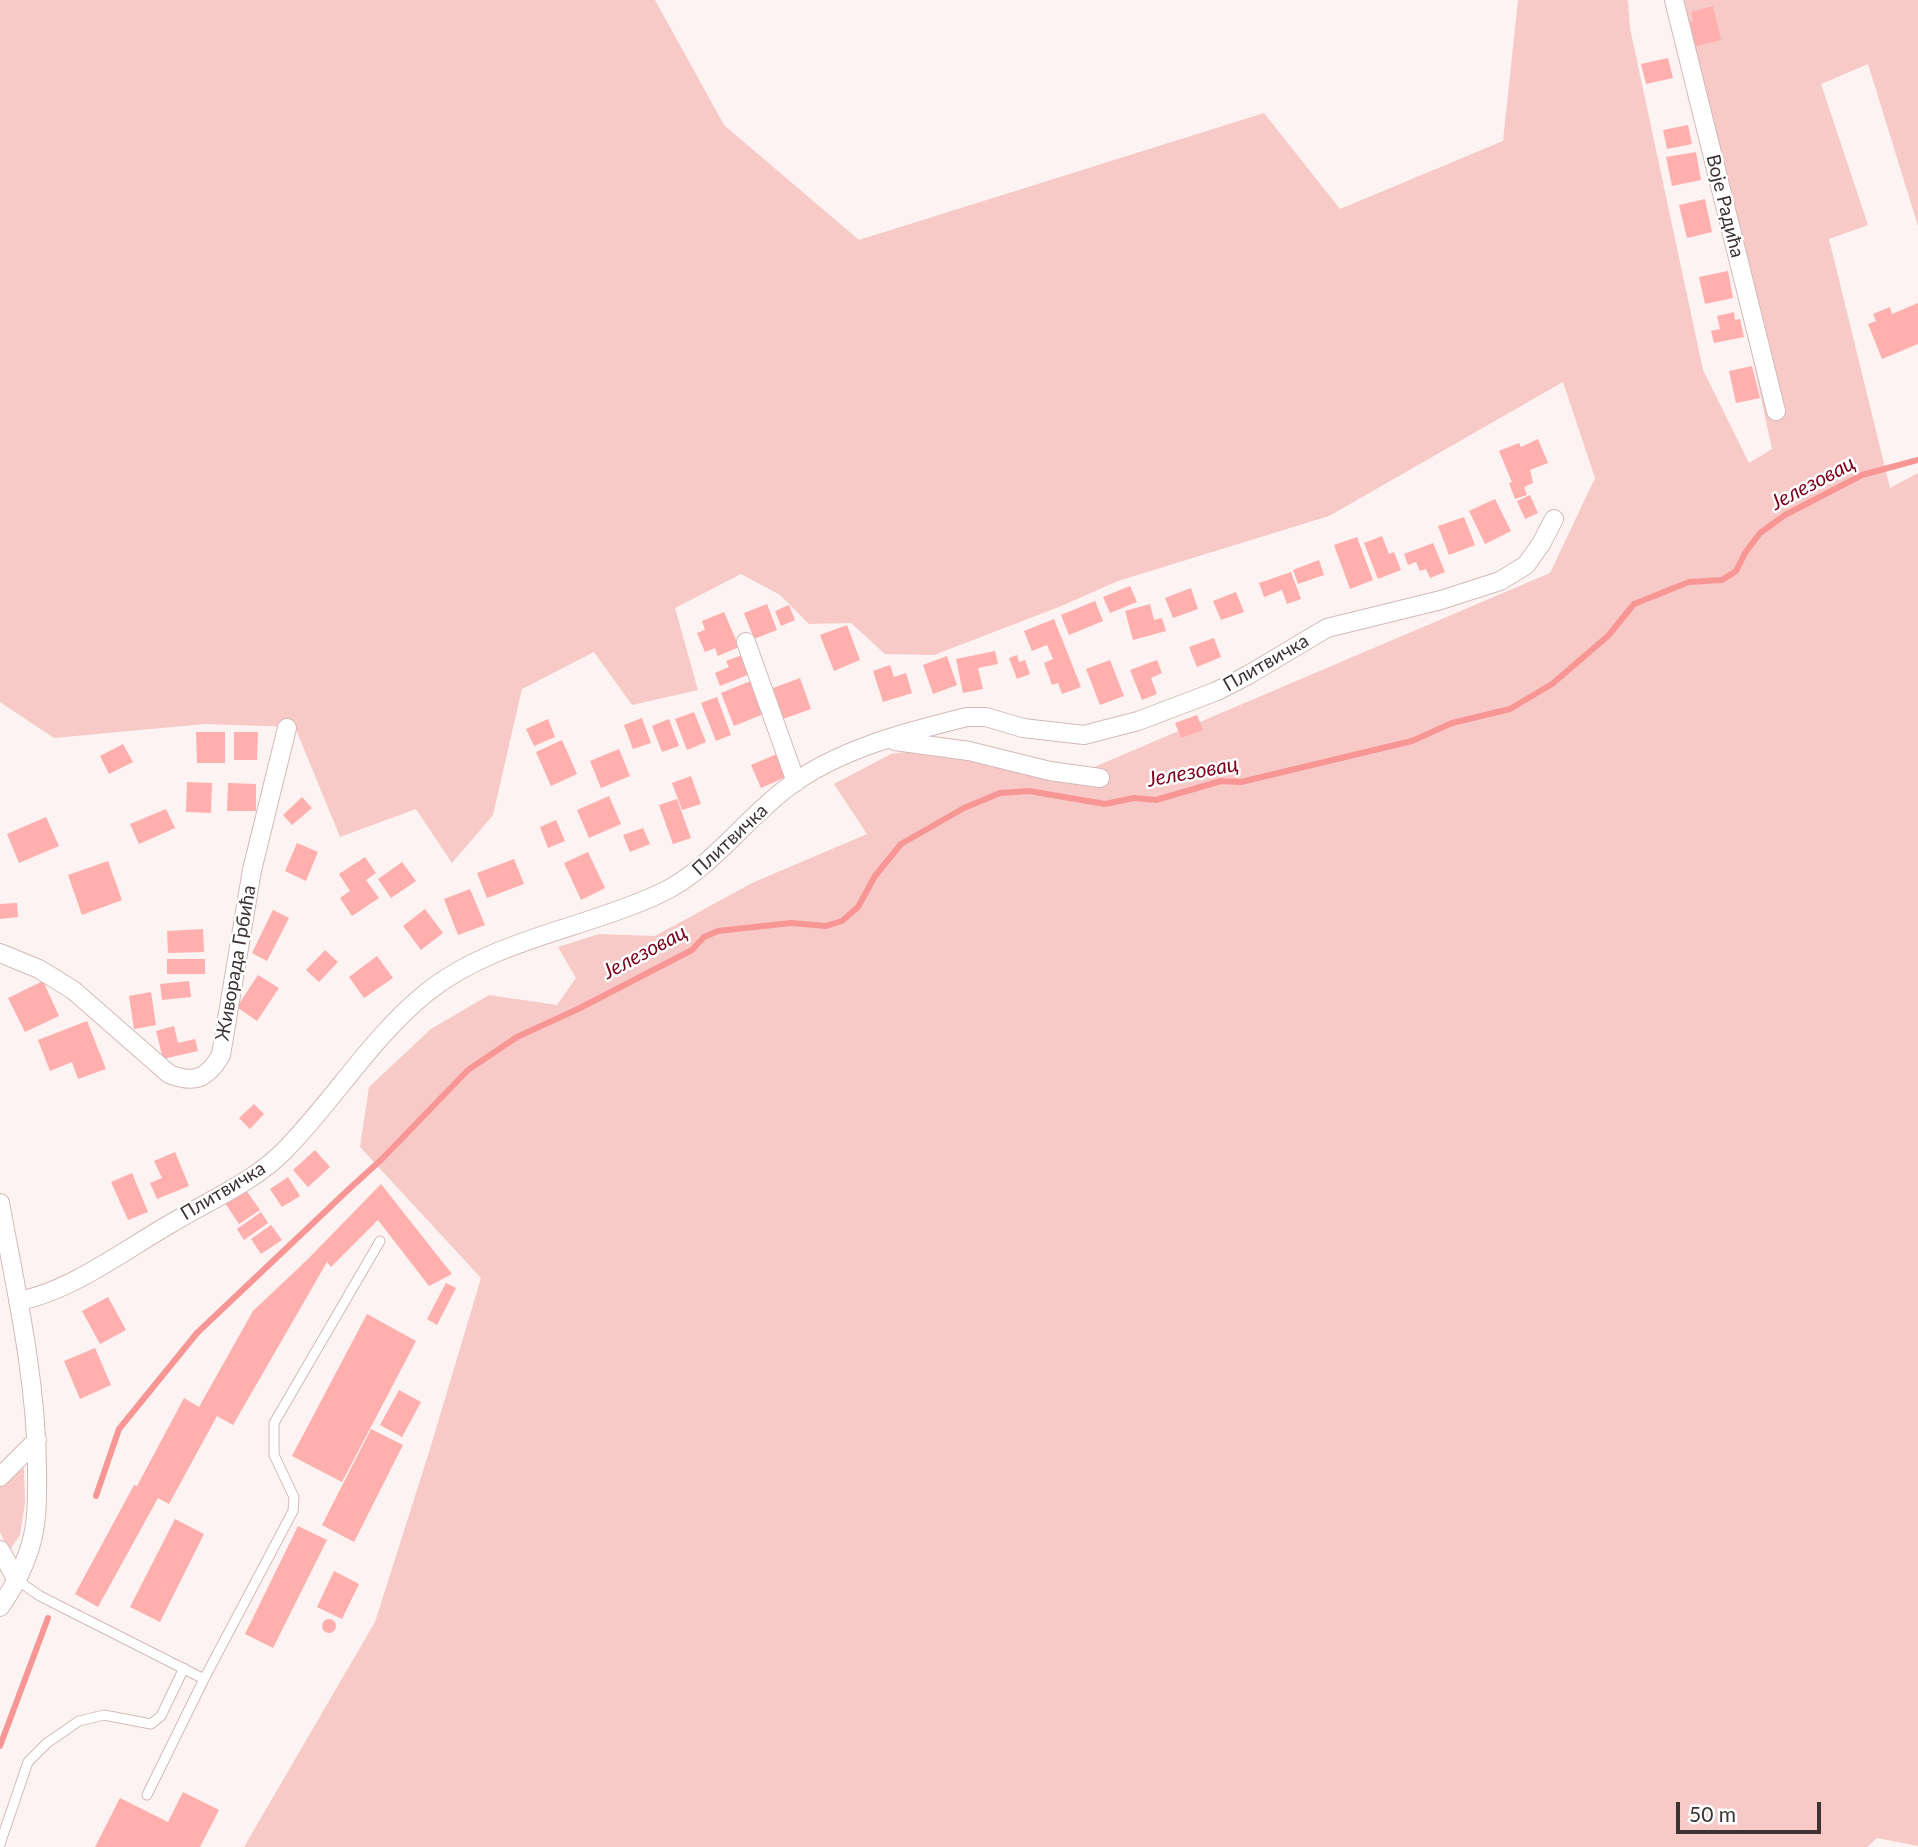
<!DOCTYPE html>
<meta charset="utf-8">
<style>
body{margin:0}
#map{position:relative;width:1918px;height:1847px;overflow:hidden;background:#fdf3f2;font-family:Lato,sans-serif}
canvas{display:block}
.scale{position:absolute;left:1676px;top:1802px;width:145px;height:32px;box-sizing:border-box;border:4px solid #3d3333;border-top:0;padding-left:9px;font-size:21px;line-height:24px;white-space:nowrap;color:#3d3333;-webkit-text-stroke:5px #fff;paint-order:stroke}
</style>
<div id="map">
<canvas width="1918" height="1847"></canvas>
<div class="scale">50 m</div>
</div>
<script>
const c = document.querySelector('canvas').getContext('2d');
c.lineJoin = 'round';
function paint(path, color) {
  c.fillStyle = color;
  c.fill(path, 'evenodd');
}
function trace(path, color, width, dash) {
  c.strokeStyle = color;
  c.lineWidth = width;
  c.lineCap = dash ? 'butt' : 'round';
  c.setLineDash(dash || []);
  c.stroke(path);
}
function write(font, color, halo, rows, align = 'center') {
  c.font = font + ' Lato,sans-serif';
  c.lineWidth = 5;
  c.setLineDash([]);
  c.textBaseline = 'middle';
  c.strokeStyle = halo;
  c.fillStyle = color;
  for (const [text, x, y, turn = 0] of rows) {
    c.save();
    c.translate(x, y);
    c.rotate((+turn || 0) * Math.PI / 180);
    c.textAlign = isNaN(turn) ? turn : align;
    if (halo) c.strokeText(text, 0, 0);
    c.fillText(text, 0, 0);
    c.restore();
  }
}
const green = new Path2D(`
 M 0,0 L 655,0 L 724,125 L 859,240 L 1264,113 L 1340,209 L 1503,141 L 1518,0 L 1628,0 L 1630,28 L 1703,370 L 1749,463 L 1772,449 L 1676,0 L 1918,0 L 1918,226 L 1868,64 L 1821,84 L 1868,225 L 1829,239 L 1890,488 L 1918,473 L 1918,1846 L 1877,1838 L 1867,1847 L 244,1847 L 375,1622 L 430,1449 L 481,1278 L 360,1147 L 369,1087 L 431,1029 L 489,995 L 557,1005 L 576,978 L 558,947 L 599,934 L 655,936 L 752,883 L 867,834 L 834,784 L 891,754 L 968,743 L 1087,770 L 1550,573 L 1595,478 L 1563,382 L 1329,516 L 1118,581 L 1059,607 L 934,655 L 885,654 L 851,623 L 809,624 L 780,595 L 741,574 L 675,608 L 698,690 L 632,705 L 594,652 L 522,689 L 493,815 L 452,863 L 416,809 L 340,837 L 295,727 L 205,724 L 54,738 L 0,702 Z
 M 24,1468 L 25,1503 L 20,1535 L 9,1551 L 0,1532 L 0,1485 Z`);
const stream = new Path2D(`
 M 96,1496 L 119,1429 L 197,1333 L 348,1190 L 382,1159 L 468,1070 L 517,1037 L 578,1009 L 692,950 L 704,937 L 718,931 L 791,923 L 826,926 L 842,921 L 858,907 L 875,876 L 901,844 L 964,808 L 1000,793 L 1029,791 L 1105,804 L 1134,798 L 1156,800 L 1221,781 L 1241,782 L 1412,741 L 1452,723 L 1510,709 L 1552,684 L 1608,636 L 1634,604 L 1689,582 L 1722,580 L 1736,571 L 1745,553 L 1760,533 L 1785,515 L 1862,475 L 1918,460
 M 0,1746 L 48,1618`);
const building = new Path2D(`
 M 1713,6 L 1721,40 L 1693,47 L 1687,23 L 1693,21 L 1691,12 Z
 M 1668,58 L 1673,78 L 1646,84 L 1641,64 Z
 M 1688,125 L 1692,144 L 1667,149 L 1663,130 Z
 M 1696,152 L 1701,180 L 1672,186 L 1666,157 Z
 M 1705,199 L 1712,232 L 1687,238 L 1679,205 Z
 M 1728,271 L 1733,298 L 1705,304 L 1699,277 Z
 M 1918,303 L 1918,344 L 1882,359 L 1868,324 L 1876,321 L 1873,314 L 1890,307 L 1892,314 Z
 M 1734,312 L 1735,320 L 1740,319 L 1744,337 L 1714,343 L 1711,331 L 1720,329 L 1717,316 Z
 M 1752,366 L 1760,398 L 1736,403 L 1729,371 Z
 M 1538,439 L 1548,463 L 1530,470 L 1533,483 L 1524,487 L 1527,495 L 1515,499 L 1509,483 L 1512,482 L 1499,451 L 1519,443 L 1521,447 Z
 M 1530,495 L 1538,513 L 1525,519 L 1517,501 Z
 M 1495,499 L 1511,531 L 1485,544 L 1469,511 Z
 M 1464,517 L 1475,545 L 1449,555 L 1438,526 Z
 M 1382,536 L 1389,554 L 1394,552 L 1401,570 L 1378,579 L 1364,543 Z
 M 1357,537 L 1373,580 L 1350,589 L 1334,545 Z
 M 1433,543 L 1445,572 L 1430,578 L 1426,569 L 1420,571 L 1416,562 L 1408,565 L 1404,554 Z
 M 1319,560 L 1324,575 L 1298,584 L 1293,570 Z
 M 1291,572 L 1301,599 L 1287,604 L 1282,590 L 1264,597 L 1259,583 Z
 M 1130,586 L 1137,602 L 1110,613 L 1103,597 Z
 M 1191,588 L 1198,609 L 1173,618 L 1165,598 Z
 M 1236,592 L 1244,612 L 1221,620 L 1213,601 Z
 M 1095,601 L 1103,621 L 1069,635 L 1061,615 Z
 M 767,604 L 777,630 L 754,639 L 744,613 Z
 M 1150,604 L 1154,620 L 1162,618 L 1166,631 L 1133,640 L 1125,611 Z
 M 789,605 L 795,620 L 781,626 L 775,611 Z
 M 724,612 L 739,647 L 718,656 L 715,648 L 705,652 L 697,633 L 705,630 L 702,621 Z
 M 1054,619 L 1081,687 L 1062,694 L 1058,683 L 1052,685 L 1044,663 L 1053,659 L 1047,645 L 1032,651 L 1024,631 Z
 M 847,625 L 860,660 L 834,671 L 820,635 Z
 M 1214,638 L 1221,657 L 1197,667 L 1189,647 Z
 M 995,651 L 998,664 L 978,668 L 983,689 L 963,693 L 956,659 Z
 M 742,655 L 750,674 L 720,686 L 715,673 L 729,667 L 726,661 Z
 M 1017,655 L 1019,662 L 1025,660 L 1030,674 L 1017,679 L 1009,658 Z
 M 947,656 L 957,685 L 933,694 L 923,665 Z
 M 1110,660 L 1124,696 L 1100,705 L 1086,669 Z
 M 1157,660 L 1162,673 L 1151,678 L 1157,694 L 1142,700 L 1130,670 Z
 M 890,665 L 894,677 L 906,673 L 912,693 L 883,702 L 873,671 Z
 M 800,678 L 811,709 L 783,719 L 773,688 Z
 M 753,680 L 766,713 L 734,726 L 721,693 Z
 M 717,697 L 731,735 L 716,741 L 701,703 Z
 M 694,712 L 706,742 L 687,750 L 675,719 Z
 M 1197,715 L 1203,730 L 1181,738 L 1175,723 Z
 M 642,718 L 651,743 L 633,749 L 624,725 Z
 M 548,719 L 555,737 L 534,746 L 526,729 Z
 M 669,719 L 679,746 L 662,752 L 652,726 Z
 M 196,732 L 225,732 L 225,763 L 197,763 Z
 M 234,732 L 258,732 L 257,760 L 234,760 Z
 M 562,740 L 577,774 L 551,786 L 536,752 Z
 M 123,744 L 133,762 L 109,774 L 100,756 Z
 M 619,749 L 630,776 L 601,788 L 590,761 Z
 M 777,754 L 786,777 L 761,788 L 751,765 Z
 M 691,776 L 701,804 L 682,810 L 672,783 Z
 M 187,782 L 212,783 L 211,813 L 186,812 Z
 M 228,783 L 256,784 L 256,811 L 227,811 Z
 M 609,796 L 621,824 L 589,838 L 577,810 Z
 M 302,797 L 312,808 L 292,825 L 283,815 Z
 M 677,799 L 691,838 L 673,844 L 659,805 Z
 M 166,809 L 175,828 L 139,844 L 130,824 Z
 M 46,817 L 59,846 L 19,863 L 7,834 Z
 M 556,820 L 565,841 L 548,848 L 540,827 Z
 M 643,828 L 650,844 L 630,852 L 623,835 Z
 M 297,843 L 318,852 L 306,881 L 285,871 Z
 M 588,852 L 605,888 L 581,900 L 564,863 Z
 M 365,857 L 376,873 L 366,880 L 379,898 L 352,916 L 340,898 L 350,891 L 339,874 Z
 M 514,859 L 524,884 L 487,898 L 477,873 Z
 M 108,861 L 122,900 L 82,915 L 68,875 Z
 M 402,862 L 416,881 L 391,898 L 378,879 Z
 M 470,889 L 485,925 L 458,935 L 444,899 Z
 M 17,903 L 18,917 L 0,919 L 0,904 Z
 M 425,909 L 443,933 L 421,950 L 403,926 Z
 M 273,910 L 289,918 L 267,961 L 252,953 Z
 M 203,929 L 204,952 L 168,953 L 167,931 Z
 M 325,950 L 338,962 L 319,982 L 306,970 Z
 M 377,956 L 393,978 L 364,998 L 349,977 Z
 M 167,959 L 205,959 L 205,974 L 167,974 Z
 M 258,975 L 279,988 L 257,1021 L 237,1007 Z
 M 43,981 L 59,1016 L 25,1032 L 8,998 Z
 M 189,981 L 191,997 L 162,1000 L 160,984 Z
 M 151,992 L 156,1025 L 134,1029 L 129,996 Z
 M 87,1021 L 106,1069 L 78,1079 L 72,1062 L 50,1071 L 38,1040 Z
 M 174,1026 L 178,1043 L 195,1039 L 198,1051 L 163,1059 L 156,1031 Z
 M 254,1104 L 264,1114 L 250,1129 L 239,1118 Z
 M 315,1150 L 330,1167 L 308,1187 L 293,1170 Z
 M 175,1152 L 189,1186 L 157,1199 L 150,1183 L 162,1178 L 154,1161 Z
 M 132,1173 L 148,1212 L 128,1220 L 111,1182 Z
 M 288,1177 L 300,1196 L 282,1207 L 270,1189 Z
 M 381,1184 L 452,1274 L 429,1286 L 378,1220 L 331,1267 L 327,1262 L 233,1425 L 217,1416 L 169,1504 L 158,1498 L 98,1607 L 75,1594 L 134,1485 L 137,1486 L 184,1398 L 199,1407 L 253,1311 L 308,1259 Z
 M 246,1190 L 260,1210 L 239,1224 L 225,1203 Z
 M 261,1212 L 268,1223 L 244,1240 L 237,1229 Z
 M 271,1225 L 282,1240 L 261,1254 L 251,1239 Z
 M 446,1283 L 456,1288 L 437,1325 L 427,1319 Z
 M 108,1297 L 126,1330 L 100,1344 L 82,1311 Z
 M 367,1314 L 416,1341 L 342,1482 L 292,1456 Z
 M 95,1348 L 111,1385 L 80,1399 L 64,1361 Z
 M 399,1390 L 421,1402 L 402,1437 L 380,1425 Z
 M 371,1429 L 403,1445 L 354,1542 L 322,1525 Z
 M 175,1519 L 204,1534 L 160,1622 L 130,1607 Z
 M 298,1526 L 327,1540 L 273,1648 L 245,1634 Z
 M 334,1571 L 359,1584 L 342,1619 L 317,1607 Z
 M322 1626a7 7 0 1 1 14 0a7 7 0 1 1-14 0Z
 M 183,1792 L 219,1810 L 200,1847 L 95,1847 L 120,1798 L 168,1822 Z`);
const service = new Path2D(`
 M 17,1580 L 40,1596 L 204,1679
 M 147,1795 L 204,1679 L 293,1511 L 294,1497 L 274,1455 L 274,1423 L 380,1241
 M 0,1844 L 28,1762 L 47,1743 L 79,1721 L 104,1715 L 151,1724 L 161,1716 L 184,1668`);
const minor = new Path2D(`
 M 1674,0 L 1776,411
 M 746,642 L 796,782
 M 895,741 L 969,751 L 1050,771 L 1100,778
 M 0,953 L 39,969 L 73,990 L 169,1074 C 194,1084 207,1079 221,1055 L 252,870 L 287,728
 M 0,1203 C 16,1290 36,1377 37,1466 C 37,1491 38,1516 32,1540 C 26,1564 14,1587 0,1607
 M 18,1301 C 69,1292 125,1250 170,1224 C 208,1201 254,1182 285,1150 C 334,1100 371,1038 426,993 C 493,939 585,929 661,893 C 711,869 744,820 788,787 C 839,749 906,732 967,717 L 986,717 L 1023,728 L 1084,735 L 1138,721 L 1217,691 L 1248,675 L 1327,628 L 1441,600 L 1500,581 L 1526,565 L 1541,544 L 1554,519
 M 0,1477 L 37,1440
 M 0,1550 L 17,1580`);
const streetNames = [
 ["Воје Радића",1725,206,76],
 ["Плитвичка",1266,663,-30],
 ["Плитвичка",730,840,-43],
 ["Живорада Грбића",236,963,-80],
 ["Плитвичка",223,1191,-31]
];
const waterNames = [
 ["Јелезовац",1813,483,-28],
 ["Јелезовац",1193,772,-10],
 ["Јелезовац",645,952,-28]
];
paint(green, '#f7cac8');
trace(stream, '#f89695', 6);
paint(building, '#ffafad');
trace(service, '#d3bab9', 11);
trace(minor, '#d3bab9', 20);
trace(service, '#fff', 9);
trace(minor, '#fff', 18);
write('19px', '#3d3333', '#fff', streetNames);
write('italic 21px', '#7c011a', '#fff', waterNames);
</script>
